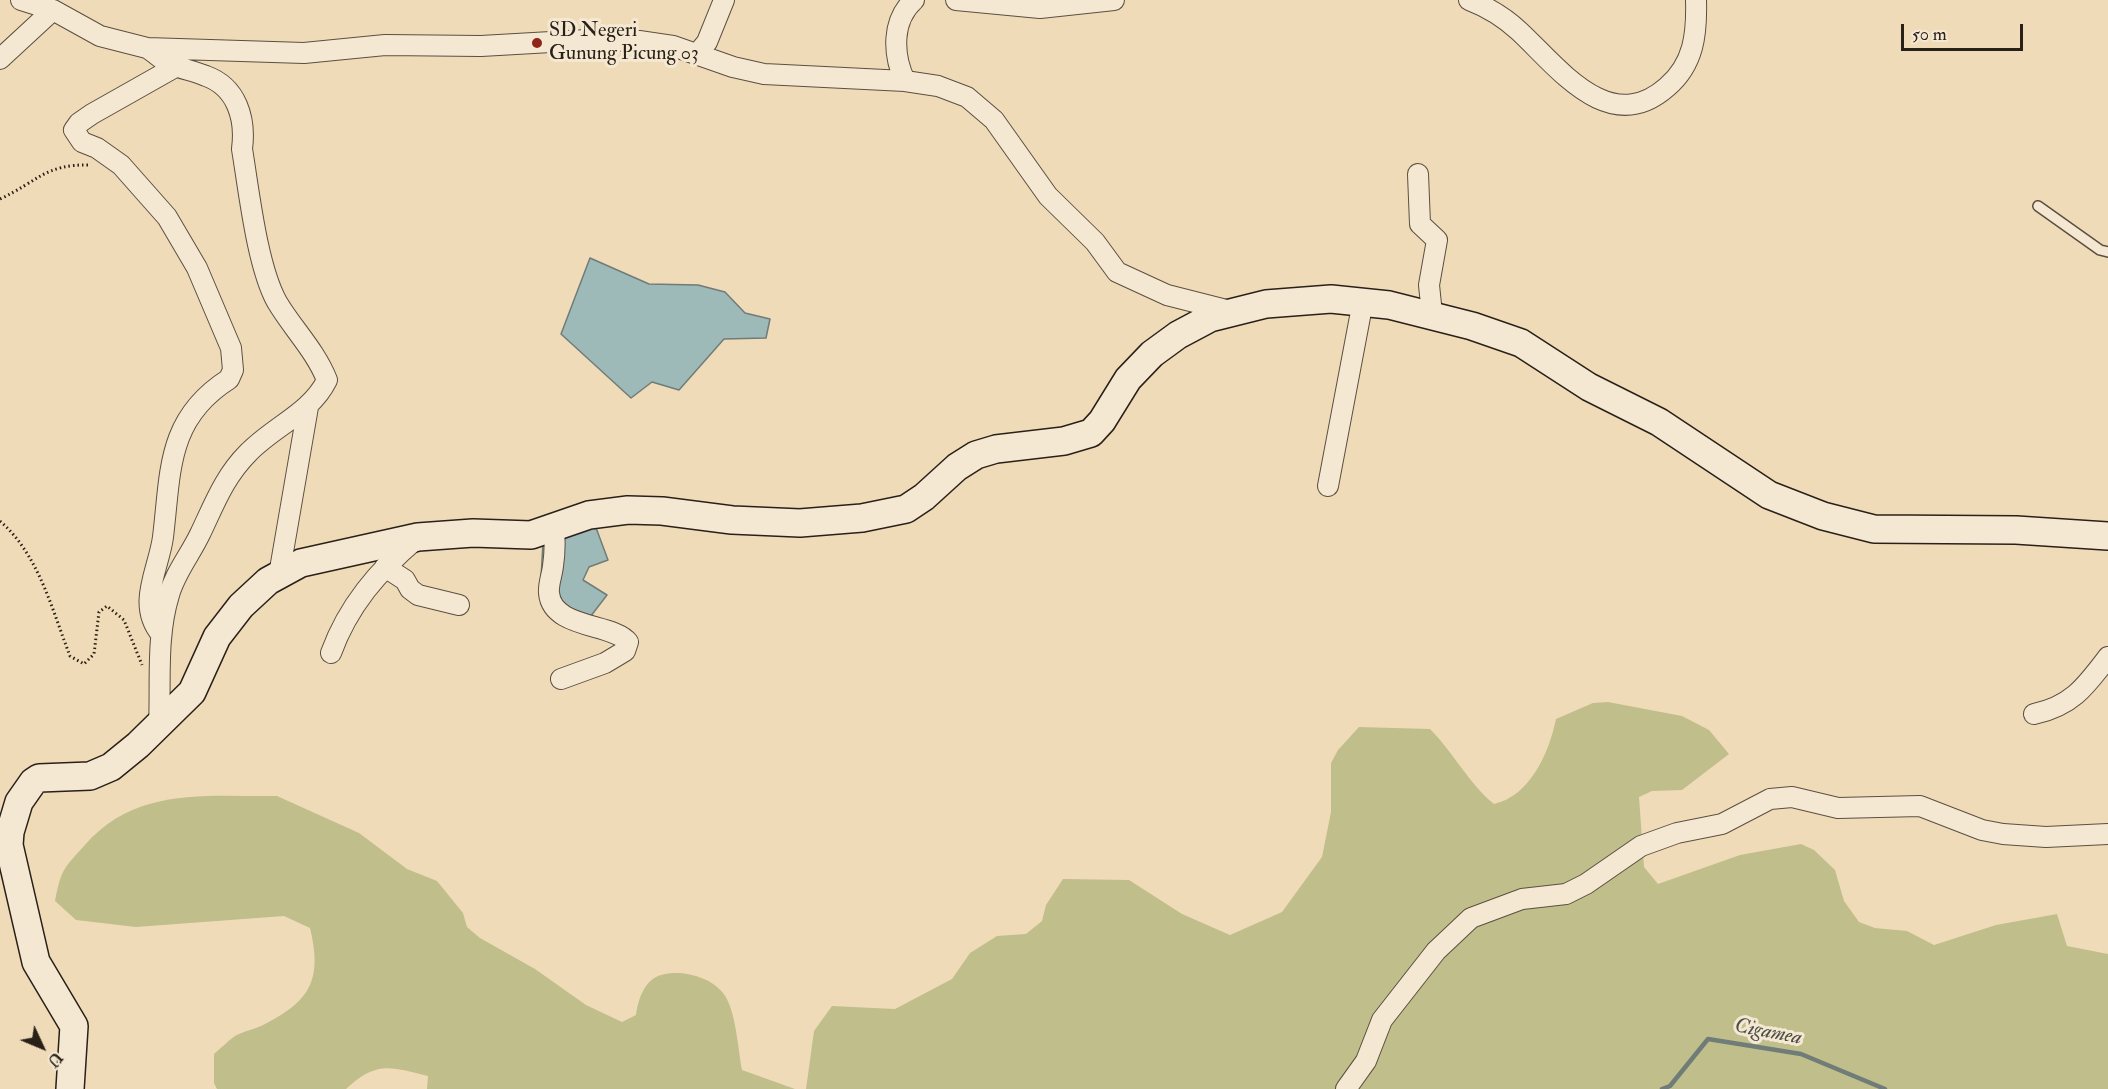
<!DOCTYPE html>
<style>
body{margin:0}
#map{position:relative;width:2108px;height:1089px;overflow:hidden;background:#f0dbb9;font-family:"IM FELL Double Pica",serif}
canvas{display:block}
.north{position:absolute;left:12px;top:1017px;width:60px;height:60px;-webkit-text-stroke:4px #f5e8d2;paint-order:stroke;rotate:134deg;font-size:16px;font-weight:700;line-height:24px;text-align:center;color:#292018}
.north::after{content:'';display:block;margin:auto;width:21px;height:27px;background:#292018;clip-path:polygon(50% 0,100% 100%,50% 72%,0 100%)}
.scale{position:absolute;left:1901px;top:24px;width:122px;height:27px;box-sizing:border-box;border:3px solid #292018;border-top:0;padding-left:8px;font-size:18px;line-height:21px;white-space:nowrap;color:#292018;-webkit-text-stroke:4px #f5e8d2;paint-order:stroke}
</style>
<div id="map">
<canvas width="2108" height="1089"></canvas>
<div class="north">U</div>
<div class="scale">50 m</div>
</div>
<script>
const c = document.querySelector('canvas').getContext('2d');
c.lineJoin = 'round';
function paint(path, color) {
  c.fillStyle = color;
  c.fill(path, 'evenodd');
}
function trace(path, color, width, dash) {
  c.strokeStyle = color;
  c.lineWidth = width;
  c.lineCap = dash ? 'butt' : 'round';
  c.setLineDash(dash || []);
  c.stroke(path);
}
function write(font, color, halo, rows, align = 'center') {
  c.font = font + ' "IM FELL Double Pica",serif';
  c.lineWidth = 6;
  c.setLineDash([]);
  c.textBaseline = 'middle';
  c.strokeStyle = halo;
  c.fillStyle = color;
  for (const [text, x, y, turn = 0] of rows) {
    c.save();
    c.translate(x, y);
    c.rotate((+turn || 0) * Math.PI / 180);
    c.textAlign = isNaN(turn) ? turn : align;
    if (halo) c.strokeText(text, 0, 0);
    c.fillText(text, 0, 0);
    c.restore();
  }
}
const green = new Path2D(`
 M 1608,702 L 1682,716 L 1709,730 L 1729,754 L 1682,790 L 1652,791 L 1639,797 L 1644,867 L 1658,884 L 1740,855 L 1801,844 L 1814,850 L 1835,870 L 1844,901 L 1859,922 L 1875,928 L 1907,931 L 1934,945 L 1996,925 L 2057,914 L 2067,946 L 2108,954 L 2108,1089 L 806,1089 L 814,1031 L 832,1006 L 895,1009 L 952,979 L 970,953 L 997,936 L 1026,934 L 1042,921 L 1046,905 L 1063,879 L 1129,880 L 1182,914 L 1230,935 L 1282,912 L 1322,857 L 1331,812 L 1331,763 L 1338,750 L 1359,727 L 1430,729 C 1453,752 1470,785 1494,804 C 1530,796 1549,753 1556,719 L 1593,703 Z
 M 277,796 L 359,833 L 407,869 L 437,881 L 463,913 L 467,927 L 480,938 L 535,969 L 586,1005 L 622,1022 L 636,1015 C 638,1001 643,983 658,976 C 677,968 711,976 723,993 C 736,1009 738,1049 742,1070 L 795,1089 L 427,1089 L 428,1076 C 391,1067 377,1060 346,1089 L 217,1089 L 214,1083 L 214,1054 C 221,1048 228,1041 235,1036 C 244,1031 256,1029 265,1024 C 312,1000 322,978 310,928 L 284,916 L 136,927 L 76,920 L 55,901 C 61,870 63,869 84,846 C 136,786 206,797 277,796 Z`);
const water = new Path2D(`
 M 590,258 L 649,284 L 698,285 L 725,292 L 745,313 L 770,319 L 766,338 L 724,339 L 679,390 L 652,382 L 631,398 L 561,334 Z
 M 595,525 L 608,560 L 589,567 L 583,580 L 607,595 L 584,625 L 540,597 L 543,542 Z`);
const stream = new Path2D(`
 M 1662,1089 L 1670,1086 L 1708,1039 L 1801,1054 L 1885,1089`);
const path = new Path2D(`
 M 0,199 C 37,182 45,164 89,165
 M 0,521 C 39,555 52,610 70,656 L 84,664 L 94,654 L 99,612 L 107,606 L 124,620 L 142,665`);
const service = new Path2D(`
 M 2038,206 L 2100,250 L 2108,252`);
const minor = new Path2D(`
 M 21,0 L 53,10 L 100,36 L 147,48 L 304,53 L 385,45 L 481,46 L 586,40 L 639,41 L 673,46 L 733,67 L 764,74 L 905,81 L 938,86 L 967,97 L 994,120 L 1048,196 L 1095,242 L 1117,272 L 1167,295 L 1230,311
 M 956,0 L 1040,8 L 1114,0
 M 1469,0 C 1487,7 1505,18 1519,31 C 1558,67 1609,138 1667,87 C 1694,64 1697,34 1696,0
 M 147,48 C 155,53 162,60 170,64 C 182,69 194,71 206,76 C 237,87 246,119 242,149 C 249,191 257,266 277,302 C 293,329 315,350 327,380 C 311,413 274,426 248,453 C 224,477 214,505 200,534 C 190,555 175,573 169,595 C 156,637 161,684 159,727
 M 698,53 L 707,42 L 724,0
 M 0,59 L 53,10
 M 905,81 C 893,55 891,21 914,0
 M 1418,174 L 1420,224 L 1437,240 L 1429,285 L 1432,314
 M 1328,486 L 1363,301
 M 554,529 C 555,541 555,553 553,566 C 552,575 548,585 549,593 C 552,629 613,623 628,642 L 625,651 L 605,663 L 561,679
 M 385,567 L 405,580 L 410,589 L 418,595 L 459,605
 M 279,575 L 308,407
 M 161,634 C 136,604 159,569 163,537 C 171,472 166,419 229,379 L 233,370 L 231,348 L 197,268 L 167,217 L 121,165 L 97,148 L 82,142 L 74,130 L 79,123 L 92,114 L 177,66
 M 331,653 C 348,606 378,571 416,539
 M 2034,714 C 2072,706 2086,686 2108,657
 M 1346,1089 L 1366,1061 L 1382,1020 L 1436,951 L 1471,918 L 1522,899 L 1566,894 L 1586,884 L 1641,846 L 1677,833 L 1722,824 L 1770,799 L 1792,797 L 1838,808 L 1920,806 L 1982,830 L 2003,834 L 2046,837 L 2108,834`);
const secondary = new Path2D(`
 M 70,1089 L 74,1026 L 36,962 L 9,845 L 10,832 L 19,802 L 33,782 L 39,778 L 90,776 L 111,767 L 138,745 L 192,692 L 217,637 L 241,606 L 268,581 L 301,563 L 418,537 L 473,533 L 531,535 L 589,515 L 628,510 L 662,511 L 732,520 L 800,523 L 862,518 L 906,509 L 924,497 L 957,467 L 976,455 L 996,449 L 1064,441 L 1091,433 L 1102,421 L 1128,379 L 1152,354 L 1178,335 L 1210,318 L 1266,304 L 1331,299 L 1389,305 L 1472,326 L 1521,343 L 1589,387 L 1659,422 L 1769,495 L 1823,516 L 1874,529 L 2016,530 L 2108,536`);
const markers = [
 [537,43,6,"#8f2418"]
];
const poiNames = [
 ["SD Negeri",549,32],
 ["Gunung Picung 03",549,55]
];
const waterNames = [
 ["Cigamea",1768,1033,11]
];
paint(green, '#c0be8b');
paint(water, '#9db9b8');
trace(water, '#6f7c78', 1.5);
trace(stream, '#6f7c78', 4.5);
trace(service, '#5b4f40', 12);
trace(minor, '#5b4f40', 22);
trace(secondary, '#292018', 30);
trace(path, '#292018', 3, [1.5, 3]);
trace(service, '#f5e8d2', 9);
trace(minor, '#f5e8d2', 20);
trace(secondary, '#f5e8d2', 27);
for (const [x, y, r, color] of markers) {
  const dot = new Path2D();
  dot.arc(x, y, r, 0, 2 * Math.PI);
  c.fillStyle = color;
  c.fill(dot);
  trace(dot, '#f5e8d2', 2);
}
write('20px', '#292018', '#f5e8d2', poiNames, 'left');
write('italic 21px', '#4c4e48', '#f5e8d2', waterNames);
</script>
